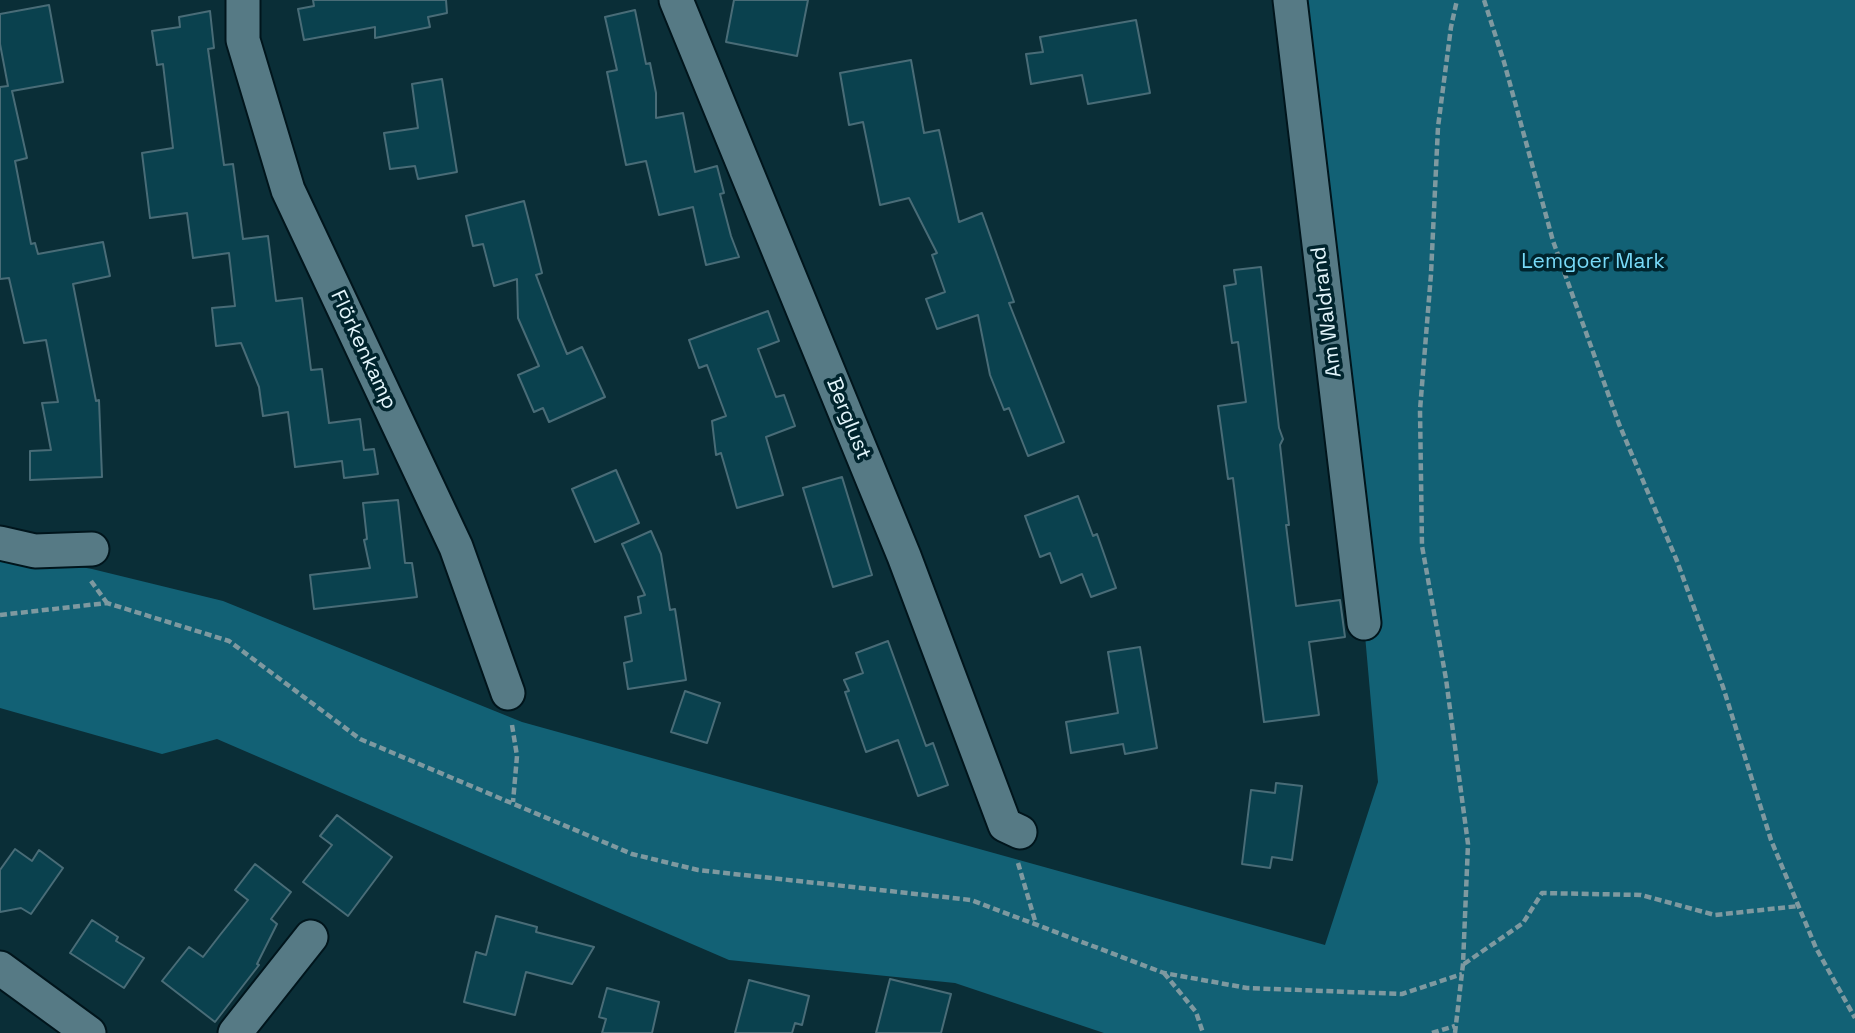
<!DOCTYPE html>
<meta charset="utf-8">
<style>
body{margin:0}
canvas{display:block;background:#0a2e37}
</style>
<canvas width="1855" height="1033"></canvas>
<script>
const c = document.querySelector('canvas').getContext('2d');
c.lineJoin = 'round';
function paint(path, color) {
  c.fillStyle = color;
  c.fill(path, 'evenodd');
}
function trace(path, color, width, dash) {
  c.strokeStyle = color;
  c.lineWidth = width;
  c.lineCap = dash ? 'butt' : 'round';
  c.setLineDash(dash || []);
  c.stroke(path);
}
function write(font, color, halo, rows, align = 'center') {
  c.font = font + ' "Space Grotesk",sans-serif';
  c.lineWidth = 7;
  c.setLineDash([]);
  c.textBaseline = 'middle';
  c.strokeStyle = halo;
  c.fillStyle = color;
  for (const [text, x, y, turn = 0] of rows) {
    c.save();
    c.translate(x, y);
    c.rotate((+turn || 0) * Math.PI / 180);
    c.textAlign = isNaN(turn) ? turn : align;
    if (halo) c.strokeText(text, 0, 0);
    c.fillText(text, 0, 0);
    c.restore();
  }
}
const forest = new Path2D(`
 M 1295,0 L 1855,0 L 1855,1033 L 1104,1033 L 955,983 L 729,960 L 217,739 L 162,754 L 0,708 L 0,552 L 92,569 L 223,601 L 522,722 L 1325,945 L 1378,782 L 1338,330 Z`);
const building = new Path2D(`
 M 313,0 L 446,0 L 447,13 L 428,17 L 430,27 L 375,38 L 375,27 L 304,40 L 298,9 L 314,6 Z
 M 734,0 L 808,0 L 797,56 L 726,42 Z
 M 49,5 L 63,82 L 12,91 L 27,158 L 15,161 L 31,244 L 35,243 L 38,254 L 103,242 L 110,276 L 73,284 L 96,401 L 99,400 L 102,477 L 30,480 L 30,451 L 51,450 L 42,403 L 58,402 L 46,340 L 24,343 L 9,278 L 0,279 L 0,87 L 8,86 L 0,44 L 0,14 Z
 M 635,10 L 646,64 L 650,63 L 656,93 L 656,118 L 683,113 L 695,172 L 717,166 L 724,193 L 720,194 L 731,236 L 739,257 L 706,265 L 693,207 L 659,215 L 646,161 L 626,165 L 607,72 L 617,70 L 605,17 Z
 M 210,11 L 214,48 L 208,49 L 224,165 L 233,164 L 243,239 L 268,236 L 276,301 L 302,298 L 311,370 L 322,369 L 329,423 L 360,419 L 364,450 L 374,449 L 378,474 L 344,478 L 342,461 L 295,467 L 288,412 L 263,416 L 259,387 L 241,343 L 216,346 L 212,308 L 235,306 L 229,253 L 193,258 L 187,213 L 150,218 L 142,153 L 173,148 L 163,64 L 157,65 L 152,31 L 180,27 L 179,17 Z
 M 1136,20 L 1150,93 L 1088,104 L 1082,75 L 1031,84 L 1026,54 L 1043,52 L 1040,37 Z
 M 911,60 L 924,133 L 939,130 L 959,222 L 982,213 L 1014,302 L 1009,303 L 1064,442 L 1028,456 L 1009,408 L 1004,410 L 990,375 L 978,315 L 937,329 L 926,299 L 945,292 L 932,255 L 937,253 L 909,198 L 880,205 L 863,122 L 849,125 L 840,73 Z
 M 442,79 L 457,172 L 418,179 L 415,166 L 390,169 L 384,133 L 418,128 L 412,84 Z
 M 524,201 L 542,273 L 536,275 L 553,320 L 567,354 L 582,347 L 605,397 L 549,422 L 543,408 L 534,412 L 518,375 L 539,366 L 518,318 L 517,279 L 494,286 L 483,244 L 473,246 L 466,216 Z
 M 1261,267 L 1279,428 L 1283,439 L 1280,445 L 1289,525 L 1286,525 L 1296,606 L 1340,600 L 1345,637 L 1309,642 L 1319,715 L 1264,722 L 1233,478 L 1228,479 L 1218,406 L 1246,402 L 1238,342 L 1232,343 L 1224,286 L 1236,284 L 1234,270 Z
 M 768,311 L 779,341 L 758,349 L 776,397 L 784,395 L 795,426 L 766,437 L 783,495 L 737,508 L 721,453 L 716,455 L 712,421 L 726,416 L 707,365 L 699,368 L 689,340 Z
 M 616,470 L 639,523 L 595,542 L 572,489 Z
 M 842,477 L 872,575 L 833,587 L 803,488 Z
 M 1078,496 L 1093,536 L 1097,534 L 1116,588 L 1091,597 L 1082,574 L 1061,583 L 1050,553 L 1040,557 L 1025,516 Z
 M 398,500 L 405,563 L 412,563 L 417,597 L 314,609 L 310,575 L 370,568 L 364,540 L 367,539 L 363,503 Z
 M 651,531 L 661,554 L 670,610 L 675,609 L 686,680 L 628,689 L 624,663 L 632,661 L 625,617 L 641,613 L 638,597 L 645,595 L 622,544 Z
 M 888,641 L 926,746 L 933,743 L 948,785 L 918,796 L 898,740 L 866,752 L 845,692 L 849,691 L 844,680 L 863,673 L 856,653 Z
 M 1140,647 L 1157,748 L 1125,754 L 1123,744 L 1071,753 L 1066,722 L 1118,713 L 1108,652 Z
 M 685,691 L 720,703 L 707,743 L 671,732 Z
 M 1276,783 L 1302,786 L 1292,860 L 1272,857 L 1270,868 L 1242,864 L 1251,790 L 1275,793 Z
 M 337,815 L 392,857 L 348,916 L 303,882 L 332,845 L 320,836 Z
 M 15,849 L 32,861 L 39,850 L 63,868 L 31,914 L 21,908 L 0,912 L 0,870 Z
 M 255,864 L 291,892 L 271,919 L 277,924 L 257,964 L 259,965 L 215,1022 L 162,981 L 189,947 L 203,957 L 220,935 L 248,900 L 235,890 Z
 M 496,916 L 537,927 L 536,932 L 594,947 L 572,984 L 526,972 L 515,1015 L 464,1002 L 476,952 L 486,955 Z
 M 92,920 L 118,937 L 116,941 L 144,958 L 124,988 L 70,953 Z
 M 890,979 L 951,994 L 941,1033 L 876,1033 Z
 M 749,980 L 809,996 L 802,1025 L 795,1023 L 792,1033 L 735,1033 Z
 M 607,988 L 659,1002 L 652,1033 L 602,1033 L 606,1019 L 599,1017 Z`);
const path = new Path2D(`
 M 1484,0 L 1504,62 L 1553,241 L 1619,424 L 1677,561 L 1723,687 L 1771,840 L 1816,948 L 1855,1018
 M 91,581 L 107,603
 M 0,615 L 107,603 L 229,641 L 360,739 L 632,854 L 698,870 L 971,900 L 1164,973 L 1247,988 L 1402,994 L 1462,974
 M 512,725 L 517,756 L 513,802
 M 1018,863 L 1036,924
 M 1464,964 L 1523,923 L 1542,893 L 1641,895 L 1715,915 L 1799,906
 M 1164,973 L 1196,1012 L 1203,1033
 M 1432,1033 L 1455,1026
 M 1455,1033 L 1463,964 L 1468,844 L 1446,679 L 1422,546 L 1420,410 L 1431,274 L 1438,127 L 1451,27 L 1457,0`);
const minor = new Path2D(`
 M 243,0 L 243,40 L 288,190 L 456,547 L 508,693
 M 676,0 L 904,556 L 1005,825 L 1020,832
 M 1290,0 L 1364,623
 M 0,543 L 35,551 L 92,549
 M 0,968 L 89,1033
 M 235,1033 L 311,937`);
const parkNames = [
 ["Lemgoer Mark",1593,262]
];
const streetNames = [
 ["Am Waldrand",1327,312,-97],
 ["Flörkenkamp",363,350,65],
 ["Berglust",848,419,68]
];
paint(forest, '#126175');
paint(building, '#0a414e');
trace(building, '#496c77', 2);
trace(minor, '#00151c', 37);
trace(path, '#7e99a0', 4.5, [7, 3.5]);
trace(minor, '#567a85', 33);
write('21px', '#78daf8', '#00242d', parkNames);
write('21px', '#e2f5fb', '#00242d', streetNames);
</script>
